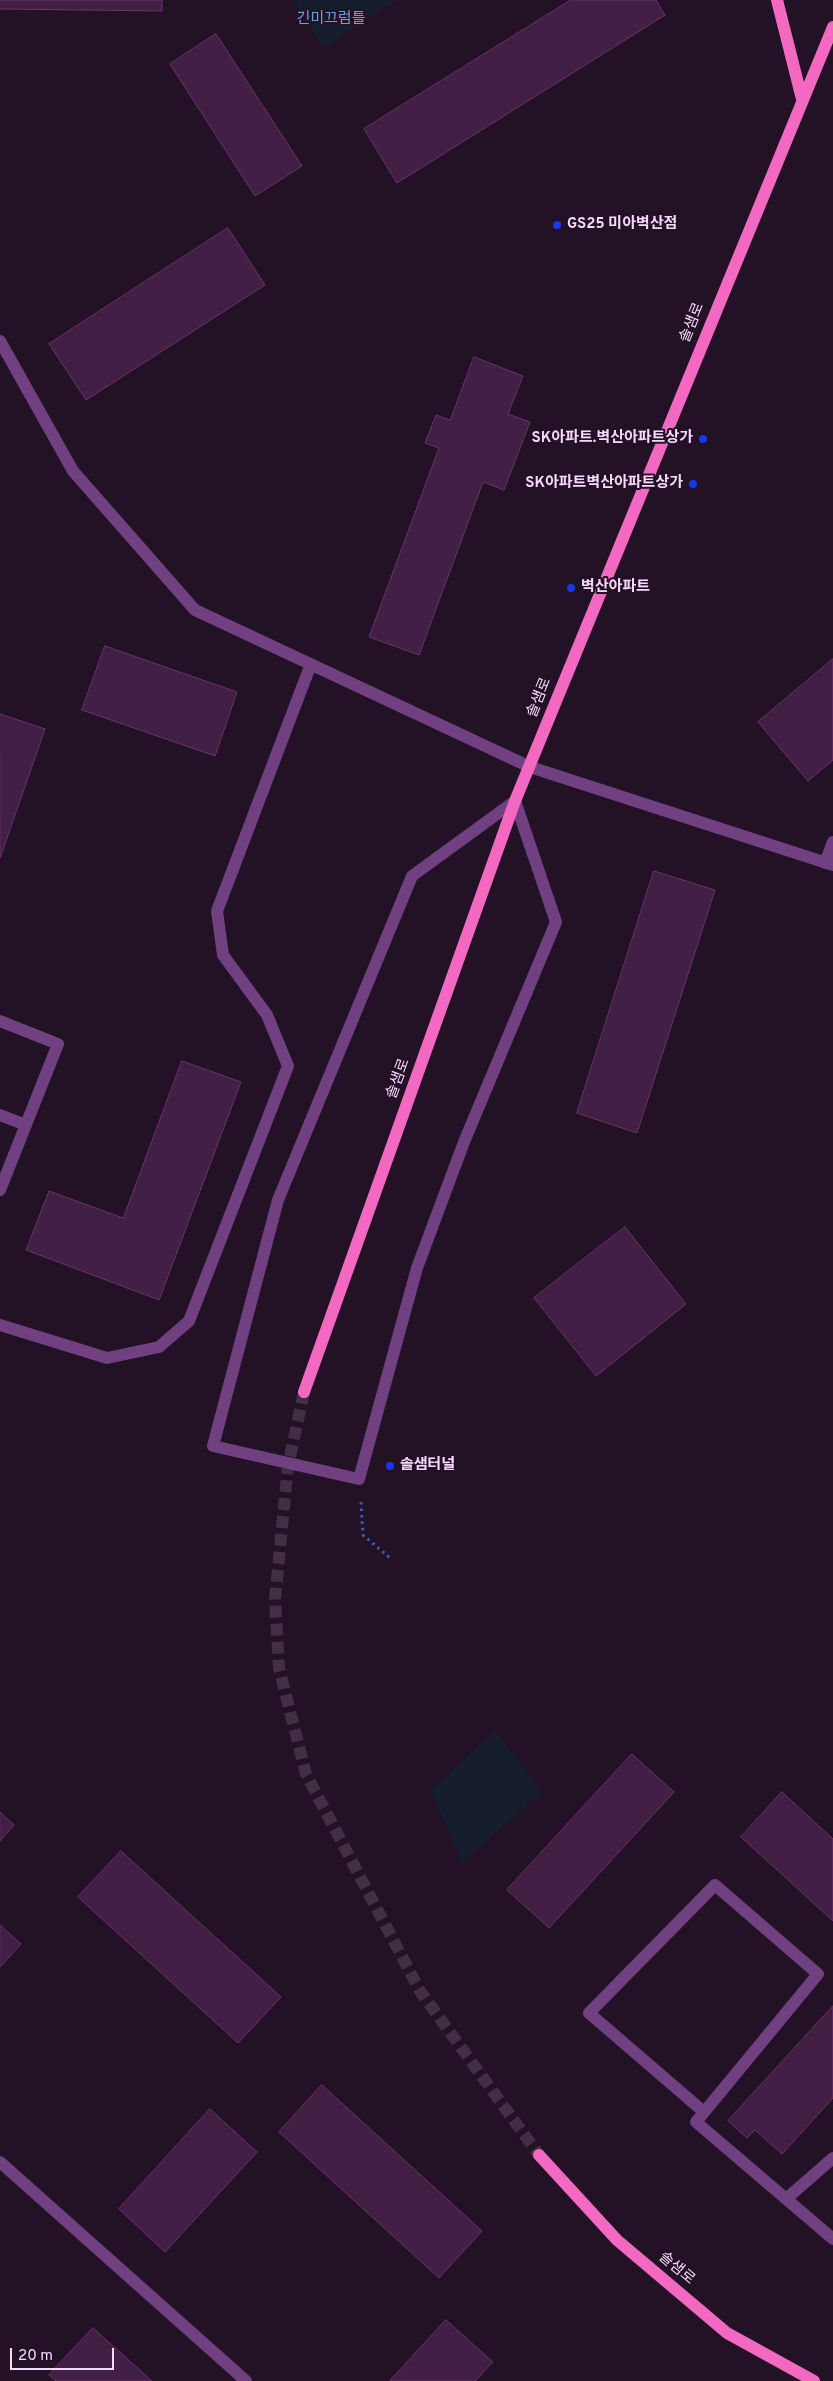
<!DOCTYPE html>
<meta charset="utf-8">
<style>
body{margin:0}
#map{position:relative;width:833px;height:2381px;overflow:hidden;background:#231125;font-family:Overpass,sans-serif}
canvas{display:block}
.scale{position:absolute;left:10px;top:2348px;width:104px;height:22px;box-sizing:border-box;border:2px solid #f6d8fc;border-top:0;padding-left:6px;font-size:15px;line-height:18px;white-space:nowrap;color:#f6d8fc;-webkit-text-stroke:4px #231125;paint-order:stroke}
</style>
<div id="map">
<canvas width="833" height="2381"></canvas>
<div class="scale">20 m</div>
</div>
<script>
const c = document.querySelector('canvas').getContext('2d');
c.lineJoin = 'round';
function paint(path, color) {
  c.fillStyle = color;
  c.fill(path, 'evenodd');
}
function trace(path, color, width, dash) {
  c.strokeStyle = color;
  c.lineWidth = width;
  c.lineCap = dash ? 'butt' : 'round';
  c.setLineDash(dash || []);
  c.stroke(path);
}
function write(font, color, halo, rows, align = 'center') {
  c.font = font + ' Overpass,"Noto Sans KR",sans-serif';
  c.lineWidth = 4;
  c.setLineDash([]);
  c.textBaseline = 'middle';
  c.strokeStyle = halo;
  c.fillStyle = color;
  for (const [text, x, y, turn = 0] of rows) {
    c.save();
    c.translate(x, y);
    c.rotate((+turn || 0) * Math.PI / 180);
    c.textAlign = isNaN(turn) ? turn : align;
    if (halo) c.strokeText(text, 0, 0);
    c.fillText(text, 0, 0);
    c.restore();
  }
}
const green = new Path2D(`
 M 293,0 L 397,0 L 324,48 Z
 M 495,1730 L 542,1792 L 462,1863 L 431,1790 Z`);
const building = new Path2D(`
 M 0,0 L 162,0 L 162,11 L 0,9 Z
 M 571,0 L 656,0 L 665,15 L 397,183 L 364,129 Z
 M 216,34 L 302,166 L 255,196 L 170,64 Z
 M 228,228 L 265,285 L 86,400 L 49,344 Z
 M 474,357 L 523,376 L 508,414 L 530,422 L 504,490 L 483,482 L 419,655 L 369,637 L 439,448 L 425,443 L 436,415 L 450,420 Z
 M 105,646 L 237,692 L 215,756 L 82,710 Z
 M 833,659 L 833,760 L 808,781 L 758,722 Z
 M 0,714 L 45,729 L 0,858 Z
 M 654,871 L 715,890 L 637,1133 L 577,1113 Z
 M 182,1061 L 241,1082 L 159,1300 L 26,1250 L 49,1191 L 123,1218 Z
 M 625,1227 L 686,1304 L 596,1376 L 534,1298 Z
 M 632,1754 L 674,1792 L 549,1928 L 507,1890 Z
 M 782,1792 L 833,1839 L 833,1921 L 741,1837 Z
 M 0,1812 L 14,1825 L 0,1841 Z
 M 121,1851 L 281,1997 L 238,2043 L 78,1897 Z
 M 0,1925 L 21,1944 L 0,1967 Z
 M 833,2006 L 833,2098 L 782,2154 L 755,2130 L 747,2138 L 728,2121 Z
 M 322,2085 L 482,2231 L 439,2278 L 279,2132 Z
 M 210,2109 L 257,2152 L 165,2252 L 119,2209 Z
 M 446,2320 L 493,2362 L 475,2381 L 390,2381 Z
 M 93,2328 L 152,2381 L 56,2381 L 49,2375 Z`);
const majorTunnel = new Path2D(`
 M 304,1392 L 288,1466 L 275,1599 L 279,1668 L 306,1774 L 420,1991 L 539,2155`);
const path = new Path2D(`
 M 361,1502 L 363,1535 L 390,1558`);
const minor = new Path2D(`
 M 0,341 L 73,471 L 195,610 L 530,767 L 833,865
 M 515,801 L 556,922 L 464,1142 L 417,1268 L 359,1479 L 213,1446 L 278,1200 L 412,876 Z
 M 825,863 L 833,842
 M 0,1021 L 58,1044 L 0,1190
 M 0,1115 L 26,1125
 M 0,1325 L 107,1358 L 159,1347 L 189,1321 L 288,1066 L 267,1015 L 223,955 L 217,911 L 311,664
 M 704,2112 L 589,2013 L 715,1885 L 818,1974 L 696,2122 L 833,2239
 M 0,2162 L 246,2381
 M 786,2199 L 833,2158`);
const major = new Path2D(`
 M 777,0 L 802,99
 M 304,1392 L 515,801 L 833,27
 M 539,2155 L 617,2240 L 727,2333 L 814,2381`);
const markers = [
 [557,225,5,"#1539ec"],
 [703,439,5,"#1539ec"],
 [693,484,5,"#1539ec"],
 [571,588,5,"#1539ec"],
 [390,1466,5,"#1539ec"]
];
const parkNames = [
 ["긴미끄럼틀",331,20]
];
const poiNames = [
 ["GS25 미아벽산점",567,225],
 ["SK아파트.벽산아파트상가",693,439,"right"],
 ["SK아파트벽산아파트상가",683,484,"right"],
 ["벽산아파트",581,588],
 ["솔샘터널",400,1466]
];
const streetNames = [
 ["솔샘로",693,323,-68],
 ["솔샘로",540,698,-68],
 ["솔샘로",399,1079,-70],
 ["솔샘로",676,2269,40]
];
paint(green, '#151d2e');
paint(building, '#421f44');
trace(building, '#6a336e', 1);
trace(majorTunnel, '#432f45', 12, [12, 6]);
trace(path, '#3a60ae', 3, [2.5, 4]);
trace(minor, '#714080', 12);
trace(major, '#f369c1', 12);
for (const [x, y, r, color] of markers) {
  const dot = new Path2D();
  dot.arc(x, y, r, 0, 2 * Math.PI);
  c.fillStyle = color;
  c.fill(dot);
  trace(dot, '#231125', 2);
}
write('15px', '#6aa2d6', '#231125', parkNames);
write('bold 15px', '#f6d8fc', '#231125', poiNames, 'left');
write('15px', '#f6d8fc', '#231125', streetNames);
</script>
